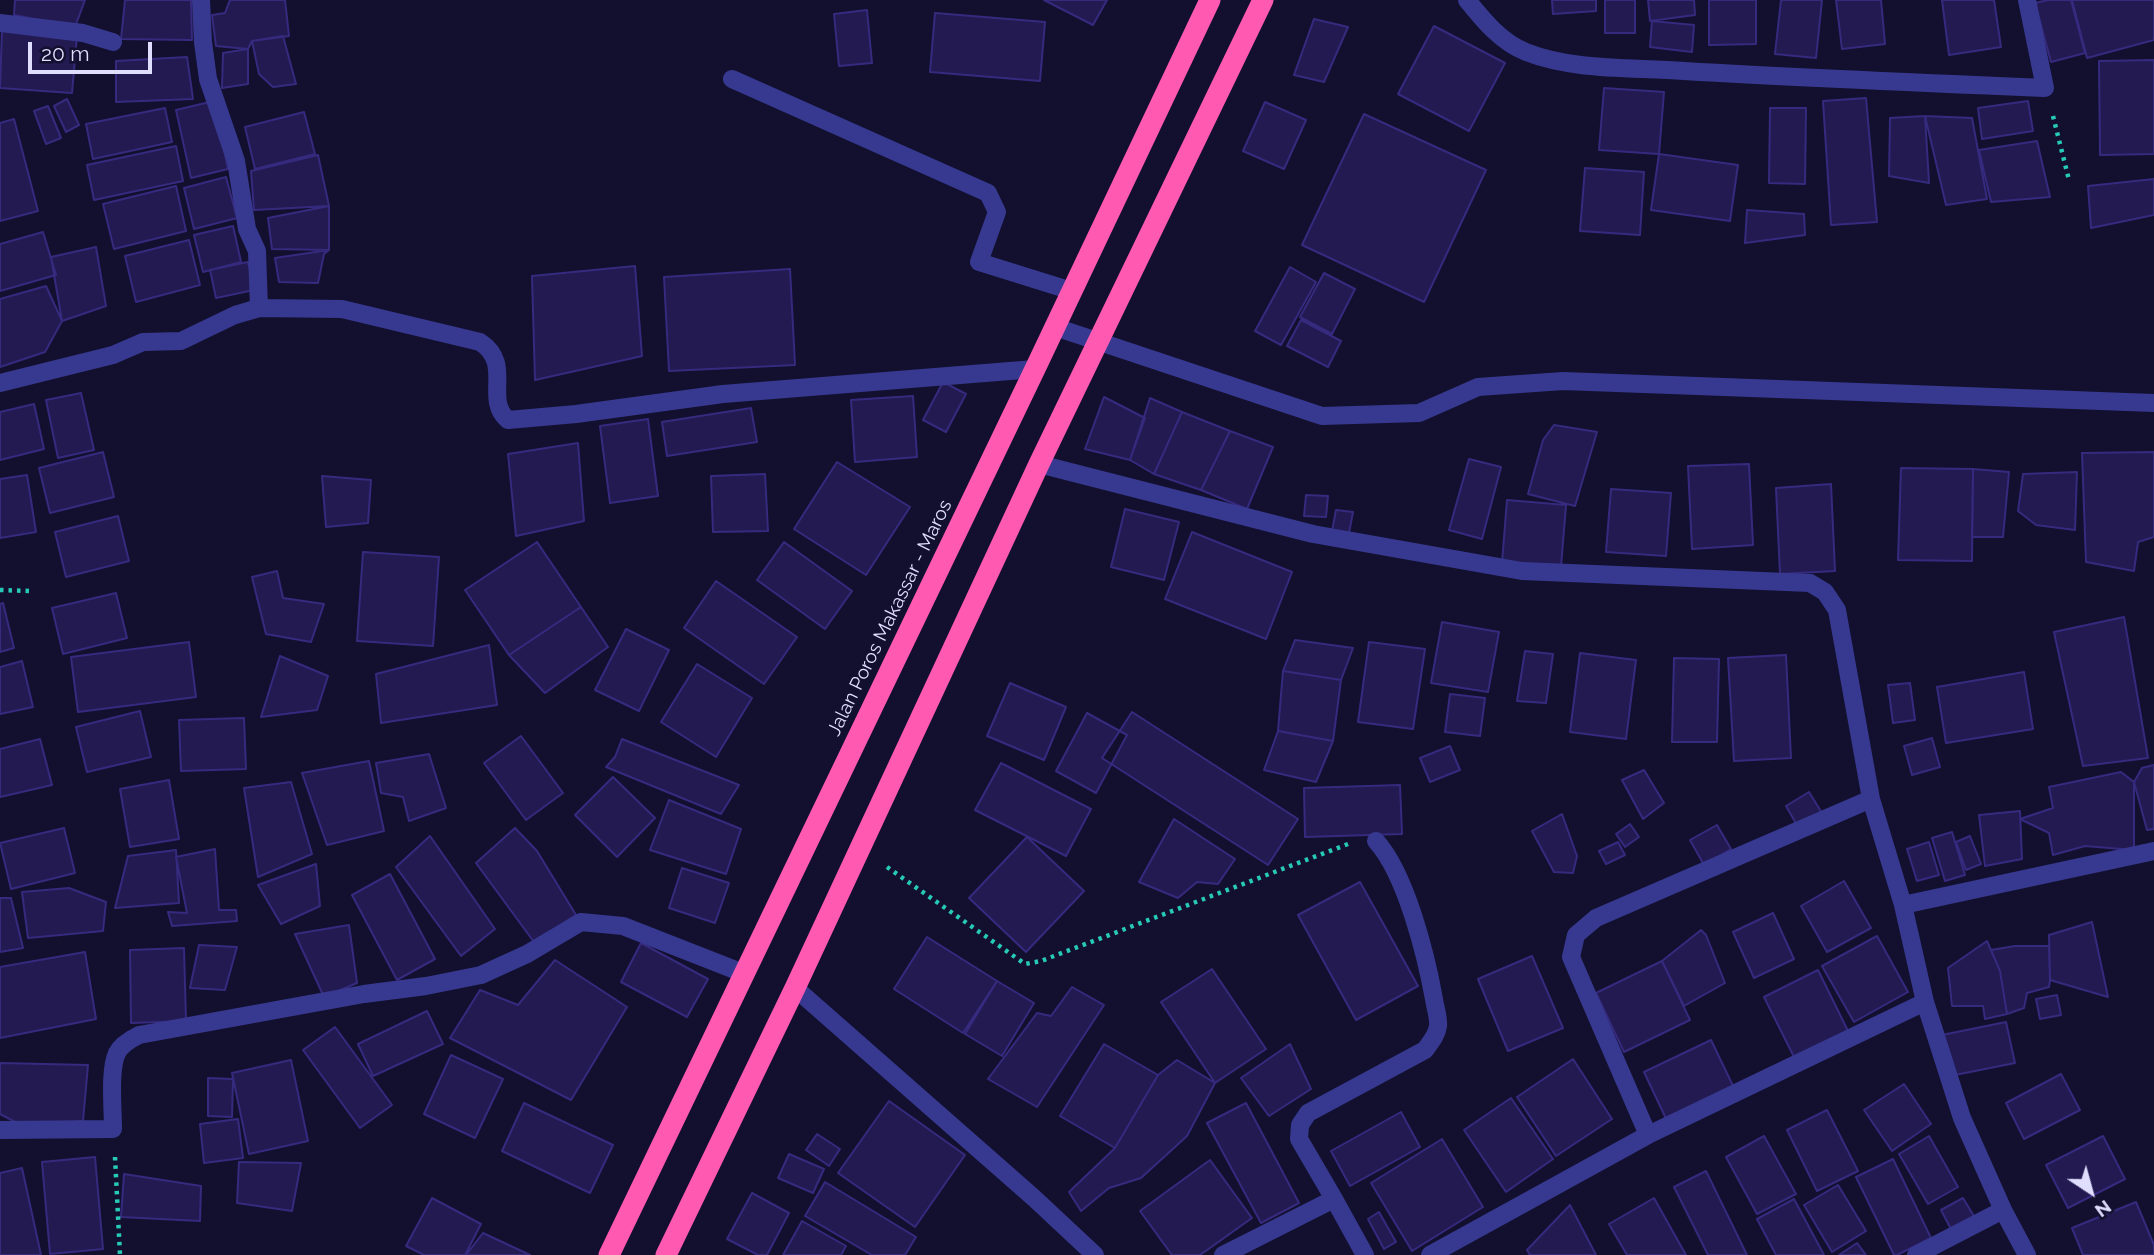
<!DOCTYPE html>
<style>
body{margin:0}
#map{position:relative;width:2154px;height:1255px;overflow:hidden;background:#13102f;font-family:Raleway,sans-serif}
canvas{display:block}
.north{position:absolute;left:2056px;top:1157px;width:70px;height:70px;-webkit-text-stroke:5px #13102f;paint-order:stroke;rotate:144deg;font-size:19px;font-weight:700;line-height:28px;text-align:center;color:#dfdeff}
.north::after{content:'';display:block;margin:auto;width:24px;height:32px;background:#dfdeff;clip-path:polygon(50% 0,100% 100%,50% 72%,0 100%)}
.scale{position:absolute;left:28px;top:42px;width:124px;height:32px;box-sizing:border-box;border:4px solid #dfdeff;border-top:0;padding-left:9px;font-size:21px;line-height:24px;white-space:nowrap;color:#dfdeff;-webkit-text-stroke:5px #13102f;paint-order:stroke}
</style>
<div id="map">
<canvas width="2154" height="1255"></canvas>
<div class="north">N</div>
<div class="scale">20 m</div>
</div>
<script>
const c = document.querySelector('canvas').getContext('2d');
c.lineJoin = 'round';
function paint(path, color) {
  c.fillStyle = color;
  c.fill(path, 'evenodd');
}
function trace(path, color, width, dash) {
  c.strokeStyle = color;
  c.lineWidth = width;
  c.lineCap = dash ? 'butt' : 'round';
  c.setLineDash(dash || []);
  c.stroke(path);
}
function write(font, color, halo, rows, align = 'center') {
  c.font = font + ' Raleway,sans-serif';
  c.lineWidth = 7;
  c.setLineDash([]);
  c.textBaseline = 'middle';
  c.strokeStyle = halo;
  c.fillStyle = color;
  for (const [text, x, y, turn = 0] of rows) {
    c.save();
    c.translate(x, y);
    c.rotate((+turn || 0) * Math.PI / 180);
    c.textAlign = isNaN(turn) ? turn : align;
    if (halo) c.strokeText(text, 0, 0);
    c.fillText(text, 0, 0);
    c.restore();
  }
}
const building = new Path2D(`
 M 15,0 L 85,0 L 75,27 L 14,15 Z
 M 125,0 L 191,0 L 192,40 L 121,39 Z
 M 230,0 L 285,0 L 289,36 L 252,41 L 248,49 L 216,46 L 212,15 L 225,13 Z
 M 1044,0 L 1107,0 L 1093,25 Z
 M 1552,0 L 1596,0 L 1596,11 L 1553,14 Z
 M 1605,0 L 1635,0 L 1635,33 L 1605,33 Z
 M 1648,0 L 1694,0 L 1695,15 L 1650,21 Z
 M 1709,0 L 1756,0 L 1756,44 L 1709,45 Z
 M 1781,0 L 1822,0 L 1816,58 L 1775,54 Z
 M 1836,0 L 1881,0 L 1885,44 L 1842,49 Z
 M 1942,0 L 1994,0 L 2001,47 L 1949,55 Z
 M 2048,0 L 2071,0 L 2085,53 L 2051,62 L 2035,3 Z
 M 2072,0 L 2154,0 L 2154,40 L 2087,58 Z
 M 867,10 L 872,63 L 839,66 L 834,14 Z
 M 935,13 L 1045,22 L 1040,81 L 930,72 Z
 M 1314,19 L 1348,27 L 1324,82 L 1294,75 Z
 M 1652,21 L 1694,25 L 1692,52 L 1650,47 Z
 M 1434,26 L 1505,63 L 1469,131 L 1398,94 Z
 M 2,30 L 77,36 L 72,93 L 0,88 Z
 M 283,36 L 296,84 L 273,87 L 259,74 L 252,41 Z
 M 248,49 L 248,84 L 222,88 L 223,53 Z
 M 187,57 L 193,99 L 116,102 L 116,61 Z
 M 2154,60 L 2154,154 L 2100,155 L 2099,61 Z
 M 1604,88 L 1664,92 L 1659,154 L 1599,150 Z
 M 1866,98 L 1877,222 L 1831,225 L 1823,101 Z
 M 67,99 L 79,125 L 66,132 L 54,106 Z
 M 214,101 L 228,169 L 191,178 L 176,110 Z
 M 2028,101 L 2033,131 L 1982,139 L 1978,108 Z
 M 1265,102 L 1306,120 L 1284,169 L 1243,151 Z
 M 48,106 L 61,138 L 46,144 L 34,111 Z
 M 165,108 L 172,142 L 93,159 L 86,124 Z
 M 1770,108 L 1806,108 L 1805,184 L 1769,183 Z
 M 304,112 L 315,154 L 255,169 L 245,127 Z
 M 1364,114 L 1486,170 L 1424,302 L 1302,245 Z
 M 1925,116 L 1929,183 L 1889,176 L 1890,118 Z
 M 1925,116 L 1972,118 L 1987,199 L 1946,205 Z
 M 14,119 L 38,211 L 0,221 L 0,123 Z
 M 2037,141 L 2050,197 L 1991,202 L 1979,150 Z
 M 176,146 L 183,181 L 94,200 L 87,165 Z
 M 1659,154 L 1738,165 L 1730,221 L 1651,210 Z
 M 318,155 L 329,206 L 254,210 L 251,171 Z
 M 1585,168 L 1644,172 L 1640,235 L 1580,231 Z
 M 226,177 L 237,218 L 194,229 L 184,188 Z
 M 2154,179 L 2154,215 L 2091,228 L 2088,186 Z
 M 176,186 L 186,231 L 114,249 L 103,204 Z
 M 329,206 L 329,250 L 272,249 L 268,218 Z
 M 1747,210 L 1804,214 L 1805,235 L 1745,243 Z
 M 233,226 L 241,262 L 203,272 L 194,235 Z
 M 43,232 L 56,275 L 0,291 L 0,244 Z
 M 189,240 L 200,285 L 136,302 L 125,256 Z
 M 96,247 L 106,306 L 62,321 L 51,257 Z
 M 329,250 L 324,254 L 318,283 L 279,282 L 275,258 Z
 M 248,262 L 254,290 L 216,298 L 210,270 Z
 M 635,266 L 642,356 L 535,380 L 532,276 Z
 M 1290,267 L 1316,282 L 1281,345 L 1255,331 Z
 M 790,269 L 795,365 L 669,371 L 664,277 Z
 M 1324,273 L 1355,289 L 1332,334 L 1300,317 Z
 M 46,286 L 62,321 L 45,352 L 0,367 L 0,299 Z
 M 1301,320 L 1341,341 L 1328,367 L 1287,346 Z
 M 943,382 L 966,394 L 946,432 L 923,420 Z
 M 81,393 L 94,450 L 58,458 L 46,400 Z
 M 913,396 L 917,457 L 855,462 L 851,400 Z
 M 1104,397 L 1145,418 L 1130,460 L 1085,449 Z
 M 1150,398 L 1182,412 L 1154,474 L 1130,460 Z
 M 34,404 L 44,449 L 0,460 L 0,412 Z
 M 751,408 L 757,442 L 667,456 L 662,422 Z
 M 1182,412 L 1230,431 L 1201,490 L 1154,474 Z
 M 648,419 L 658,496 L 610,503 L 600,426 Z
 M 1554,425 L 1597,432 L 1575,506 L 1528,494 L 1543,440 Z
 M 1230,431 L 1273,447 L 1247,509 L 1201,490 Z
 M 578,443 L 584,521 L 516,536 L 508,454 Z
 M 103,452 L 114,497 L 50,513 L 39,468 Z
 M 2154,452 L 2154,537 L 2138,542 L 2134,571 L 2086,562 L 2082,453 Z
 M 1469,459 L 1501,467 L 1482,539 L 1449,530 Z
 M 837,462 L 910,507 L 866,575 L 794,529 Z
 M 1749,464 L 1753,545 L 1692,549 L 1688,466 Z
 M 1901,468 L 1973,469 L 1972,561 L 1898,560 Z
 M 1973,469 L 2009,472 L 2003,537 L 1972,537 Z
 M 2077,472 L 2075,530 L 2036,525 L 2018,511 L 2023,474 Z
 M 765,474 L 768,531 L 713,532 L 711,476 Z
 M 27,475 L 36,532 L 0,538 L 0,479 Z
 M 322,476 L 371,480 L 368,523 L 326,527 Z
 M 1831,484 L 1835,571 L 1780,574 L 1776,488 Z
 M 1611,489 L 1671,493 L 1666,556 L 1606,552 Z
 M 1306,495 L 1328,496 L 1326,517 L 1304,516 Z
 M 1507,500 L 1566,505 L 1561,567 L 1502,563 Z
 M 1125,509 L 1179,522 L 1164,580 L 1111,567 Z
 M 1336,510 L 1353,512 L 1349,533 L 1332,531 Z
 M 118,516 L 129,561 L 66,577 L 55,532 Z
 M 1192,532 L 1292,572 L 1266,639 L 1165,599 Z
 M 537,542 L 581,607 L 509,655 L 465,590 Z
 M 784,542 L 852,591 L 825,629 L 757,580 Z
 M 363,552 L 439,557 L 433,646 L 357,641 Z
 M 277,571 L 283,598 L 324,604 L 311,642 L 266,634 L 252,577 Z
 M 716,581 L 797,637 L 764,684 L 684,628 Z
 M 116,593 L 127,638 L 63,654 L 52,608 Z
 M 3,603 L 14,648 L 0,652 L 0,604 Z
 M 581,607 L 608,647 L 545,693 L 509,655 Z
 M 2124,617 L 2148,758 L 2083,766 L 2054,632 Z
 M 1442,622 L 1499,632 L 1488,692 L 1431,683 Z
 M 626,629 L 669,650 L 639,711 L 595,690 Z
 M 1295,640 L 1353,648 L 1341,680 L 1283,671 Z
 M 189,642 L 196,697 L 78,712 L 71,657 Z
 M 1369,642 L 1425,649 L 1413,729 L 1358,722 Z
 M 489,645 L 497,705 L 381,723 L 376,674 Z
 M 1525,651 L 1553,654 L 1546,703 L 1517,701 Z
 M 1580,653 L 1636,660 L 1626,739 L 1570,732 Z
 M 1786,655 L 1791,758 L 1734,761 L 1728,658 Z
 M 280,656 L 328,676 L 317,710 L 261,717 Z
 M 1674,658 L 1719,659 L 1717,742 L 1672,742 Z
 M 22,661 L 33,707 L 0,714 L 0,667 Z
 M 697,664 L 752,698 L 716,757 L 661,722 Z
 M 1283,671 L 1341,680 L 1333,741 L 1278,731 Z
 M 2024,672 L 2033,729 L 1946,743 L 1937,687 Z
 M 1010,683 L 1066,707 L 1044,760 L 987,736 Z
 M 1910,683 L 1915,720 L 1893,723 L 1888,685 Z
 M 1450,694 L 1485,698 L 1480,736 L 1445,732 Z
 M 140,711 L 151,757 L 87,772 L 76,727 Z
 M 1132,712 L 1298,819 L 1268,865 L 1102,758 Z
 M 1087,713 L 1127,735 L 1096,793 L 1056,771 Z
 M 244,718 L 246,769 L 181,771 L 179,720 Z
 M 1278,731 L 1333,741 L 1316,782 L 1264,770 Z
 M 521,736 L 563,793 L 526,820 L 484,763 Z
 M 1932,738 L 1940,767 L 1912,775 L 1904,746 Z
 M 40,739 L 52,785 L 0,797 L 0,749 Z
 M 622,739 L 739,785 L 721,814 L 606,767 L 615,757 Z
 M 1450,746 L 1460,770 L 1430,782 L 1420,758 Z
 M 429,754 L 446,808 L 409,821 L 403,797 L 381,793 L 376,763 Z
 M 369,761 L 384,831 L 327,845 L 302,773 Z
 M 1001,763 L 1091,809 L 1066,856 L 975,810 Z
 M 2154,765 L 2154,829 L 2147,830 L 2134,782 L 2142,768 Z
 M 1644,770 L 1664,803 L 1643,819 L 1622,780 Z
 M 2121,772 L 2134,782 L 2134,850 L 2085,846 L 2053,855 L 2049,833 L 2020,819 L 2053,808 L 2049,787 Z
 M 613,777 L 655,818 L 617,857 L 575,815 Z
 M 169,780 L 179,839 L 130,847 L 120,789 Z
 M 291,782 L 312,854 L 258,877 L 244,788 Z
 M 1400,785 L 1402,834 L 1305,837 L 1304,788 Z
 M 1809,792 L 1822,813 L 1798,827 L 1786,806 Z
 M 669,800 L 741,829 L 726,874 L 650,850 Z
 M 2020,811 L 2022,859 L 1985,866 L 1979,815 Z
 M 1562,814 L 1577,856 L 1573,873 L 1554,872 L 1532,831 Z
 M 1174,819 L 1235,859 L 1218,884 L 1197,882 L 1178,898 L 1139,882 Z
 M 1630,824 L 1639,837 L 1625,847 L 1616,834 Z
 M 1717,825 L 1731,849 L 1704,865 L 1690,840 Z
 M 64,828 L 75,873 L 11,889 L 0,843 Z
 M 515,828 L 537,851 L 576,915 L 534,942 L 476,863 Z
 M 1952,832 L 1965,875 L 1945,881 L 1932,838 Z
 M 430,836 L 495,929 L 461,956 L 396,867 Z
 M 1970,836 L 1981,864 L 1966,870 L 1956,842 Z
 M 1027,837 L 1084,891 L 1026,952 L 969,898 Z
 M 1618,842 L 1625,855 L 1606,864 L 1599,851 Z
 M 1929,842 L 1939,875 L 1917,881 L 1907,849 Z
 M 215,849 L 219,910 L 236,910 L 237,921 L 172,926 L 168,912 L 187,913 L 176,857 Z
 M 176,850 L 179,903 L 115,908 L 128,856 Z
 M 316,864 L 320,906 L 281,924 L 258,885 Z
 M 682,868 L 729,883 L 715,923 L 669,908 Z
 M 390,874 L 435,959 L 397,980 L 352,895 Z
 M 1844,881 L 1871,928 L 1827,952 L 1801,906 Z
 M 1360,882 L 1418,986 L 1356,1020 L 1298,915 Z
 M 69,888 L 106,902 L 103,931 L 28,938 L 22,892 Z
 M 0,898 L 11,898 L 23,948 L 0,952 Z
 M 1773,913 L 1794,959 L 1754,978 L 1733,932 Z
 M 2092,922 L 2108,997 L 2050,980 L 2049,935 Z
 M 349,925 L 357,983 L 324,997 L 295,934 Z
 M 1701,930 L 1706,935 L 1725,983 L 1684,1006 L 1662,961 Z
 M 1877,936 L 1908,992 L 1854,1022 L 1822,966 Z
 M 927,937 L 997,981 L 963,1033 L 894,989 Z
 M 1987,941 L 2000,971 L 2007,1014 L 1985,1019 L 1983,1006 L 1952,1006 L 1948,968 Z
 M 641,943 L 708,979 L 687,1017 L 621,982 Z
 M 199,945 L 237,947 L 225,990 L 190,988 Z
 M 2015,946 L 2049,946 L 2050,980 L 2049,987 L 2027,993 L 2024,1008 L 2007,1014 L 2000,971 L 1991,950 Z
 M 184,948 L 186,1021 L 131,1023 L 130,950 Z
 M 85,952 L 96,1019 L 0,1038 L 0,967 Z
 M 1532,956 L 1563,1028 L 1508,1051 L 1478,979 Z
 M 555,960 L 627,1007 L 571,1100 L 450,1038 L 480,990 L 518,1005 Z
 M 1662,961 L 1690,1020 L 1624,1052 L 1596,993 Z
 M 1212,969 L 1266,1049 L 1215,1083 L 1161,1002 Z
 M 1818,970 L 1849,1033 L 1795,1059 L 1764,997 Z
 M 997,981 L 1034,1003 L 1002,1056 L 965,1034 Z
 M 1072,987 L 1104,1005 L 1037,1107 L 988,1079 L 1037,1013 L 1051,1016 Z
 M 2057,995 L 2061,1015 L 2040,1019 L 2036,999 Z
 M 427,1011 L 443,1044 L 373,1076 L 358,1044 Z
 M 2006,1022 L 2015,1063 L 1950,1076 L 1942,1035 Z
 M 335,1027 L 392,1105 L 360,1128 L 303,1050 Z
 M 1711,1040 L 1736,1092 L 1669,1125 L 1644,1072 Z
 M 1104,1044 L 1158,1075 L 1115,1148 L 1060,1116 Z
 M 1290,1044 L 1311,1089 L 1269,1116 L 1241,1078 Z
 M 451,1055 L 503,1079 L 475,1138 L 424,1114 Z
 M 1573,1059 L 1612,1119 L 1556,1156 L 1517,1097 Z
 M 291,1060 L 308,1141 L 249,1154 L 232,1073 Z
 M 1177,1060 L 1215,1083 L 1187,1136 L 1141,1178 L 1109,1188 L 1081,1211 L 1069,1192 L 1115,1148 L 1158,1075 Z
 M 0,1063 L 88,1065 L 83,1121 L 25,1127 L 0,1114 Z
 M 2061,1074 L 2080,1110 L 2024,1139 L 2006,1103 Z
 M 208,1078 L 233,1079 L 232,1117 L 208,1116 Z
 M 1904,1084 L 1931,1124 L 1892,1151 L 1864,1110 Z
 M 1511,1098 L 1553,1159 L 1506,1192 L 1464,1130 Z
 M 889,1101 L 965,1155 L 915,1227 L 838,1173 Z
 M 524,1103 L 613,1145 L 590,1193 L 502,1151 Z
 M 1246,1103 L 1299,1203 L 1261,1223 L 1207,1123 Z
 M 1827,1110 L 1858,1171 L 1817,1191 L 1787,1130 Z
 M 1401,1112 L 1420,1147 L 1350,1186 L 1331,1151 Z
 M 238,1119 L 243,1158 L 204,1163 L 200,1124 Z
 M 817,1134 L 840,1149 L 829,1166 L 806,1150 Z
 M 1764,1136 L 1796,1194 L 1757,1214 L 1726,1157 Z
 M 1929,1136 L 1958,1187 L 1928,1204 L 1899,1154 Z
 M 2103,1136 L 2125,1179 L 2068,1208 L 2046,1165 Z
 M 1442,1139 L 1483,1207 L 1412,1251 L 1371,1183 Z
 M 789,1154 L 824,1169 L 813,1193 L 778,1178 Z
 M 95,1157 L 103,1249 L 50,1254 L 42,1162 Z
 M 1893,1159 L 1931,1238 L 1897,1255 L 1894,1255 L 1856,1177 Z
 M 1210,1160 L 1252,1218 L 1200,1255 L 1172,1255 L 1140,1211 Z
 M 239,1162 L 301,1163 L 292,1211 L 237,1203 Z
 M 22,1168 L 41,1255 L 0,1255 L 0,1173 Z
 M 1706,1171 L 1747,1255 L 1708,1255 L 1674,1187 Z
 M 124,1174 L 201,1186 L 200,1221 L 121,1217 Z
 M 825,1182 L 916,1237 L 905,1255 L 872,1255 L 805,1216 Z
 M 1838,1185 L 1866,1231 L 1832,1252 L 1804,1205 Z
 M 752,1193 L 789,1213 L 767,1255 L 758,1255 L 727,1239 Z
 M 432,1198 L 481,1224 L 465,1255 L 424,1255 L 406,1246 Z
 M 1654,1198 L 1686,1255 L 1627,1255 L 1609,1224 Z
 M 1963,1198 L 1975,1218 L 1952,1231 L 1941,1210 Z
 M 1794,1199 L 1824,1255 L 1776,1255 L 1757,1219 Z
 M 2136,1202 L 2154,1245 L 2154,1255 L 2083,1255 L 2072,1228 Z
 M 1570,1205 L 1596,1255 L 1530,1255 L 1527,1250 Z
 M 1379,1212 L 1396,1242 L 1384,1249 L 1368,1219 Z
 M 802,1221 L 846,1246 L 841,1255 L 783,1255 Z
 M 483,1233 L 530,1255 L 466,1255 Z
 M 1857,1243 L 1866,1255 L 1839,1255 Z`);
const path = new Path2D(`
 M 2053,116 L 2069,180
 M 0,590 L 30,591
 M 887,867 L 1025,964 L 1041,961 L 1348,844
 M 115,1157 L 120,1255`);
const minor = new Path2D(`
 M 201,0 L 203,42 L 208,79 L 236,161 L 247,229 L 257,251 L 259,308
 M 1467,0 C 1484,21 1501,42 1526,52 C 1574,71 1633,67 1684,71 C 1805,78 1925,83 2045,88 L 2027,0
 M 0,23 L 83,33 L 113,42
 M 732,79 L 988,193 L 997,212 L 979,262 L 1072,291
 M 1055,327 L 1322,416 L 1419,413 L 1478,387 L 1563,381 L 2154,403
 M 0,383 L 113,355 L 143,342 L 181,341 L 235,315 L 259,308 L 342,309 L 480,342 C 514,364 483,399 508,420 L 576,414 L 723,394 L 1035,369
 M 1039,464 L 1313,534 L 1522,571 L 1810,583 L 1825,592 L 1837,610 L 1871,799 L 1903,905 L 1925,1002 L 1962,1118 L 2003,1210 L 2027,1255
 M 1903,905 L 2154,851
 M 795,988 L 1034,1198 L 1095,1255
 M 0,1130 L 113,1129 C 113,1109 109,1070 117,1053 C 121,1045 131,1039 139,1035 L 364,994 L 426,986 L 481,975 L 527,954 L 581,922 L 623,926 L 743,973
 M 1648,1135 L 1925,1002
 M 1334,1199 L 1299,1139 L 1300,1125 L 1308,1113 L 1425,1050 C 1430,1043 1437,1035 1438,1026 C 1439,1018 1435,1007 1434,999 C 1426,955 1406,874 1376,841
 M 1223,1255 L 1334,1199 L 1365,1255
 M 1430,1255 L 1648,1135 L 1571,957 L 1576,935 L 1596,918 L 1871,799
 M 1916,1255 L 2003,1210`);
const highway = new Path2D(`
 M 609,1255 L 1035,369 L 1210,0
 M 666,1255 L 795,988 L 1039,464 L 1263,0`);
const streetNames = [
 ["Jalan Poros Makassar - Maros",890,618,-64]
];
paint(building, '#221a51');
trace(building, '#362a7f', 2);
trace(path, '#27cab6', 4.5, [3.5, 5]);
trace(minor, '#373991', 18);
trace(highway, '#ff59b2', 21);
write('19px', '#dfdeff', '#13102f', streetNames);
</script>
